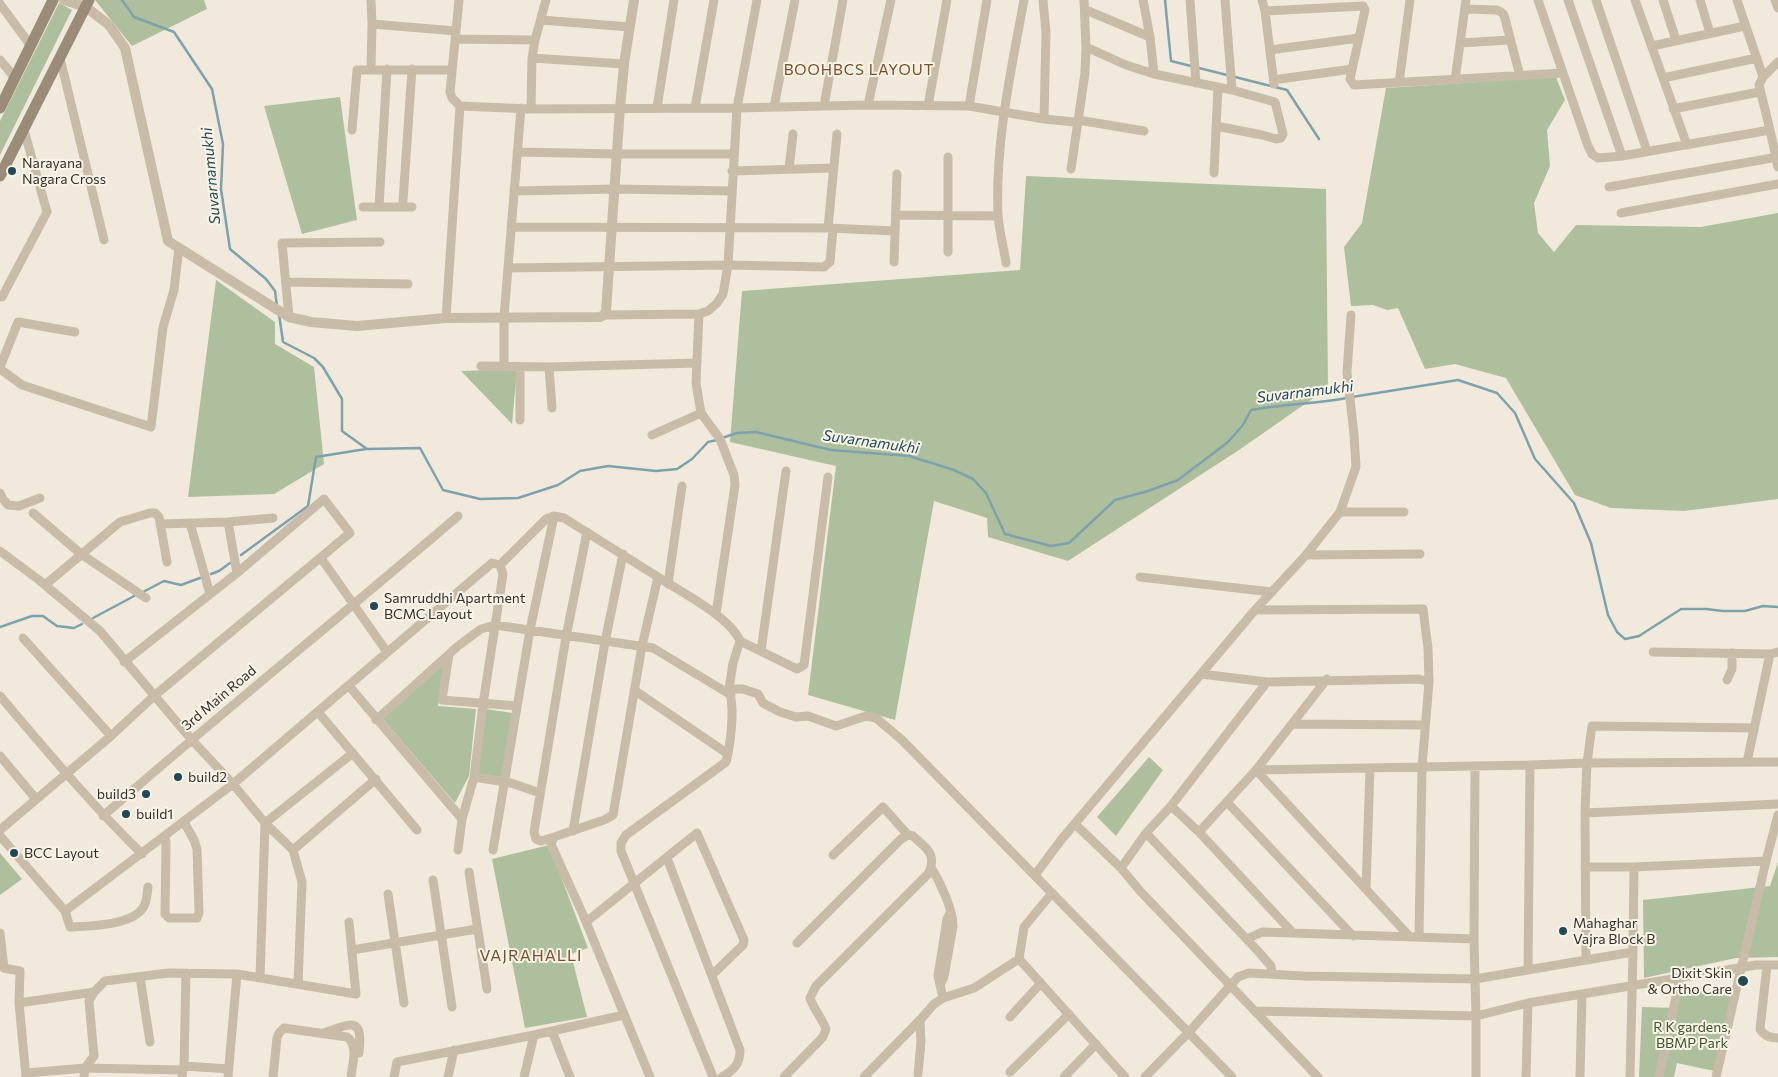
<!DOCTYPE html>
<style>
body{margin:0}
canvas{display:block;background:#f1eadc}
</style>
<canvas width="1778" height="1077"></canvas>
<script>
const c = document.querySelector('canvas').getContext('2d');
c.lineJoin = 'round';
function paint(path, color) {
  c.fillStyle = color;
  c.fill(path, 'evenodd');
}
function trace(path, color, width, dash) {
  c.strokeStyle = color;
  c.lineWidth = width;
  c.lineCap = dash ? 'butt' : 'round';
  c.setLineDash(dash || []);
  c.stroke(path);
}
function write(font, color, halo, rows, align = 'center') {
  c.font = font + ' Commissioner,sans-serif';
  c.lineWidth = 4;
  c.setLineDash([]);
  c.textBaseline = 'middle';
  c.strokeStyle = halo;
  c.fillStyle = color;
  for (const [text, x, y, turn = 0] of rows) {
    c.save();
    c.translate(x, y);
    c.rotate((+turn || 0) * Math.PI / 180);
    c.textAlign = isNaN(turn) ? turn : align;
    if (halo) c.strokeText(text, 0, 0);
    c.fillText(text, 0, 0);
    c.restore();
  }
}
const green = new Path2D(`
 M 95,0 L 204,0 L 207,9 L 132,46 Z
 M 59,3 L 72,10 L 0,155 L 0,121 Z
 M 1556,77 L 1565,100 L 1547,130 L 1550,166 L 1534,203 L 1538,233 L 1554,252 L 1576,225 L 1701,227 L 1778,213 L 1778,499 L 1684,511 L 1611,508 L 1575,495 L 1506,378 L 1455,364 L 1425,369 L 1398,308 L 1387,310 L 1373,305 L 1351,306 L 1344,247 L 1362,223 L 1386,88 Z
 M 340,97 L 357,220 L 302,234 L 264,106 Z
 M 1026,176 L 1326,189 L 1328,388 L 1239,450 L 1068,561 L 988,537 L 987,518 L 934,501 L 895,720 L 808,695 L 836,466 L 730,442 L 742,291 L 1020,270 Z
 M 216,280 L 275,322 L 275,344 L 314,367 L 324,464 L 274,494 L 188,497 Z
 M 517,369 L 512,424 L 461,371 Z
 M 445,662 L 438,706 L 476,709 L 469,776 L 455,803 L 383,719 Z
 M 486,709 L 512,713 L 503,777 L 477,774 Z
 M 1149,757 L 1163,770 L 1116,836 L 1097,817 Z
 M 549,845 L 588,948 L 571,954 L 587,1017 L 525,1028 L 492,859 Z
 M 0,853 L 22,879 L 0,895 Z
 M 1778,862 L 1778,957 L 1736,958 L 1644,978 L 1643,900 L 1770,886 Z
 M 1682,985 L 1731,997 L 1714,1071 L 1677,1063 L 1674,1077 L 1639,1077 L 1642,1007 L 1677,1008 Z`);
const stream = new Path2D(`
 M 122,0 L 134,17 L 174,32 L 212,89 L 223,144 L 221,189 L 230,249 L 266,279 L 275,291 L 277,306
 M 1165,0 L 1171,61 L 1287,90 L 1319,139
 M 279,314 L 283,342 L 314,358 L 323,367 L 342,399 L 342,431 L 367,449 L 420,448 L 443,490 L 480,499 L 518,498 L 558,485 L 580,471 L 608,466 L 656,471 L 677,469 L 692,459 L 708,442 L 717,440
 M 1352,397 L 1458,380 L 1497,393 L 1515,413 L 1535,459 L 1574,503 L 1591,543 L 1608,615 L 1617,632 L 1625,639 L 1639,636 L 1681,609 L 1706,609 L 1723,611 L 1745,611 L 1763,606 L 1778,607
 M 722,438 L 737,433 L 756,432 L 831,450 L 909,456 L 954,470 L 973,479 L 986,493 L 1005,534 L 1051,546 L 1069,543 L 1115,500 L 1148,491 L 1178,480 L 1228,442 L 1243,425 L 1251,410 C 1283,404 1315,404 1347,398
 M 241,555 L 308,506 L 316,457 L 366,449
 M 211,574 L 219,571 L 230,563
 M 141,593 L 164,581 L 181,585 L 200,578
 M 93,618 L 136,595
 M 0,627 L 32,616 L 43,616 L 57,626 L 74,628 L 82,624`);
const minor = new Path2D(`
 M 371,0 L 372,24 L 456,31
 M 459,0 L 450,92 L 452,98 L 460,106 L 531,109 L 737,108 L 728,265 L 723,294 L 717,303 L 708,311 L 699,314 L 604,315
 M 757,0 L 737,108 L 868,105 L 969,106 L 1044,119 L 1074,122 L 1078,120 L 1144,131
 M 1043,0 L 1046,33 L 1044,119
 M 1084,0 L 1086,47 L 1126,65 L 1154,74
 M 1143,0 L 1150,37 L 1154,74 L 1232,90 L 1275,102 L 1283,134 L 1281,138 L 1276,139 L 1262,135 L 1216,126
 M 1190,0 L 1196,83
 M 1225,0 L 1232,90
 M 1262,0 L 1265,11 L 1363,6 L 1365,10 L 1350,79 L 1354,85 L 1563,73
 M 1538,0 L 1588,146 L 1592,154 L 1598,158 L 1622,156 L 1770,130 L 1759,85 L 1763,77 L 1778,62
 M 1568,0 L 1622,156
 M 1596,0 L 1647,151
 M 1635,0 L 1687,145
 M 1663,0 L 1676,40
 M 1700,0 L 1710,33
 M 1737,0 L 1763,77
 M 1775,0 L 1778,8
 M 0,4 L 31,46
 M 1465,9 L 1497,10 L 1501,12 L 1504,15 L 1520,76
 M 1086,10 L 1150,37
 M 1265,11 L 1274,84
 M 541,20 L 630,27
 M 372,24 L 371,70 L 452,70
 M 456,39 L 535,40
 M 1460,43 L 1510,40
 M 1652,46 L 1745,26
 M 1270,50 L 1359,38
 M 60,58 L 104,240
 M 532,58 L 624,64
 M 0,60 L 15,78
 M 1663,78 L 1757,58
 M 1280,79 L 1352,69
 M 1455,80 L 1466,0
 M 1399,83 L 1410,0
 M 868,105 L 891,0
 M 824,106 L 843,0
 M 928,106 L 947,0
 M 969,106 L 987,0
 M 774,107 L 795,0
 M 657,108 L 674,0
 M 695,108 L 714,0
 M 531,109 L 532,58 L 535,40 L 546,0
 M 1673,109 L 1759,92
 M 352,130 L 357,70 L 371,70
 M 1770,130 L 1778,167
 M 517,152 L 617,154 L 733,154
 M 789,169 L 793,134
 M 1071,169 L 1085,73 L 1086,47
 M 732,171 L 833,168
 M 1214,173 L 1218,87
 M 1609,187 L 1778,157
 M 514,191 L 616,189 L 731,191
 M 403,201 L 412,69
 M 363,207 L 412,207
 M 379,207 L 387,69
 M 1621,213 L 1778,184
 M 896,215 L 998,216
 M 511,227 L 828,228 L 895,231
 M 828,228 L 837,134
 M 948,252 L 948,157
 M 894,262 L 897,174
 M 1006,263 C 1004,248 999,231 998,215 C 995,142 1011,71 1024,0
 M 508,268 L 728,265 L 824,267 L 830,262 L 833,229
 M 286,282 L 408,284
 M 0,297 L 2,297 L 47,212 L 24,130
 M 699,314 L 696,383 L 701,413 L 720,439 L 734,475 L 735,485 L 716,614
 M 289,317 L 282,243 L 380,242
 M 446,318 L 460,106
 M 481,366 L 549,367 L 697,363
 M 504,366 L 504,317 L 521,108
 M 0,367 L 18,322 L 75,332
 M 520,367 L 520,420
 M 549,367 L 552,408
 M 0,369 L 22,385 L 151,427 L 163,327 L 174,290 L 179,248
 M 652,435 L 701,413
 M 0,493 L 2,498 L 8,505 L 19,506 L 40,498
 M 1340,512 L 1404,512
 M 33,513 L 81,554 L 146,598
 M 228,522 L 273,518
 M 190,523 L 210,594
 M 160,524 L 228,522 L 237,573
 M 0,551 L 39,580 L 100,631 L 191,739 L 233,784 L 265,823 L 293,850 L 302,882 L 298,984
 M 1306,555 L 1340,512 L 1356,467 L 1354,434 L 1347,372 L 1351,315
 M 321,558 L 387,652
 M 658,577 C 681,592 729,616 740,641 L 733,663 L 729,689
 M 1140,577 L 1272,592
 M 668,584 L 682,486
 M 45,585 L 120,522 L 150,513 L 155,513 L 159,517 L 167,562
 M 1255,610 L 1423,609 L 1428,648 L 1429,682
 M 23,638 L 111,736
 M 740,641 L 797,669 L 804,665 L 828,477
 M 761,651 L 786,471
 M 1653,652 L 1770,654
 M 449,654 L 442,700 L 517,706
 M 1201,674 L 1255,610 L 1306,555 L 1420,554
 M 1327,679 L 1256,770 L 1410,937
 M 1727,680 L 1732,669 L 1732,653
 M 1267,682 L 1419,679 L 1429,682 L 1422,767 L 1419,937
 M 349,686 L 462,819
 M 634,690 L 728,754
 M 0,696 C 46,750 91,804 142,854
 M 318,712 L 417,830
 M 376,720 L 458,646 L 481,629 L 495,625 L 653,648 L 731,695
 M 1293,724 L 1425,725
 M 0,756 L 36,799
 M 1747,762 L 1770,654 L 1778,652
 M 474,777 L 511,783 L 540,793
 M 1227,802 L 1353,936
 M 1171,806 L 1199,832
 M 1585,813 L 1587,763 L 1778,762
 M 103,816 C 220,714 340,617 458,516
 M 1075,824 L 1121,868
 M 0,830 L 111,736 L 154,696 L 350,533 L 324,499 L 237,573 L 124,662
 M 573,831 L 605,642 L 623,554
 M 1146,833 L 1257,950 L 1271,966 L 1272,974
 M 0,836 L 65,911 L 70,927 C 89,926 134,926 144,906 C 147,901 147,893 148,887
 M 165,836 L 166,843 L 165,914 L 169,918 L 197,918 L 199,913 L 197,849 L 194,840 L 184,822
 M 554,837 L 541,841 L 536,839 L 534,832 L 566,637 L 587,532
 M 293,850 L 376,779
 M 458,850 L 462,819 L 474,777 L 483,704 L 503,574 L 500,565
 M 493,850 L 530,630 L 554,516
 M 833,855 L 883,807 L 908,835
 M 667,858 L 740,1050 C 740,1064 734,1070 722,1077
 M 931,867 C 940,882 953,909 953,926 L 944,977 L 940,985
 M 1585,867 L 1634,867
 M 469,872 L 487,989
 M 1035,875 L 1061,840 L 1201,674 L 1267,682 L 1171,806 L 1146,833 L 1121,868 L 1140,891 L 1318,1077
 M 433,880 L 452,1007
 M 1366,889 L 1370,768
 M 388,894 L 404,1003
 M 65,911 L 233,784 L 492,563 L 500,565 L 546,519 L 554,516 L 564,518 L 658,577 L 642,646 L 613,815 L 604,820 L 554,837 L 551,844 L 584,917 L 650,1077
 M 586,922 L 697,833 L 744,940 L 743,945 L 712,975
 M 0,933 L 4,968 L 20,971 L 19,1003 L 26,1077
 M 1293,933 L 1199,832 L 1256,770 L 1530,765
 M 1247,939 L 1262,932 L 1474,939 L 1475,979 L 1633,952 L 1634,867 L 1766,861 L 1778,815
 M 1474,939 L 1475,766
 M 352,950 L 477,929
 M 1019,959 L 1125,1077
 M 1586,960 L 1585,813 L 1778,804
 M 1767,965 L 1760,1029 C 1764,1036 1770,1038 1778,1038
 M 1528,970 L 1530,765 L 1587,763 L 1592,726 L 1754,728
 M 140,977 L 150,1042
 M 260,978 L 265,823 L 353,753
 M 943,998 L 938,976 L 947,919 L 950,913
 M 19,1003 L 94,992
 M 1010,1017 L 1041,983
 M 552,1031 L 570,1077
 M 324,1033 C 352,1023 363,1016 359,1053
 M 184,1066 L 229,1069
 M 85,1068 L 94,1056 L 89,1001 L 94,992 L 105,981 L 168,973 L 237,974
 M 85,1068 L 183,1070 L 182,1077
 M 183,1070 L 184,1066 L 186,973
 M 1010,1072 L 1069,1014
 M 26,1073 L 85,1068 L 84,1077
 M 918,1074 L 921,1042 L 920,1020
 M 228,1077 L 237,974 L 356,994 L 349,922
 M 273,1077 L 277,1038 L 279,1033 L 284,1028 L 347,1037 C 359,1045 352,1065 351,1077
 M 394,1077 L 397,1062 L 534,1035 L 624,1015
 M 448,1077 L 454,1050
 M 524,1077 L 534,1035
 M 713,1077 L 621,851 L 621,843 L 626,835 L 726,762 C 731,742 735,708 729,689 L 743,689 L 758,694 L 763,703 L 780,712 L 796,717 L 808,716 L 836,726 L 866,716 L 876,718 L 902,740 L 1232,1077
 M 784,1077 L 823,1037 L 826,1029 C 822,1018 814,1010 810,998 L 816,986 L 929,873 C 937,853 926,848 913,836 L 908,835 L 901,839 L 797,943
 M 864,1077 L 920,1020 L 934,1004 L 943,998 L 974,988 L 1019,959 L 1024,927 L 1052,893
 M 1064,1077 L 1096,1044
 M 1145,1077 L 1189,1032 L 1238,977 L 1249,973 L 1304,976 L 1475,979 L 1476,1016 L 1255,1011
 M 1476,1077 L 1476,1016 L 1528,1003 L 1756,965 L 1778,965
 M 1526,1077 L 1528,1003
 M 1580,1077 L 1582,995
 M 1630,1077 L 1633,952
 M 1659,1077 L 1680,978
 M 1716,1077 L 1766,861`);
const tertiary = new Path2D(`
 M 64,0 L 86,7 L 109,25 L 125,48 L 168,241 L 289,317 L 311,322 L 357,326 L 446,318 L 600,317 L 604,315 L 606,311 L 620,108 L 624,64 L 634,0`);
const secondary = new Path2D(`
 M 0,108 L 53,0
 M 0,176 L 89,0`);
const markers = [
 [12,171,5,"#204855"],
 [374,606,5,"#204855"],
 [178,777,5,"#204855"],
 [146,794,5,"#204855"],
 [126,814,5,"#204855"],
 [14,853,5,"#204855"],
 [1563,931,5,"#204855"],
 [1743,981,6,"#204855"]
];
const poiNames = [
 ["Narayana",22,163],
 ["Nagara Cross",22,179],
 ["Samruddhi Apartment",384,598],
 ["BCMC Layout",384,614],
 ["build2",188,777],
 ["build3",136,794,"right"],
 ["build1",136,814],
 ["BCC Layout",24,853],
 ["Mahaghar",1573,923],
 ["Vajra Block B",1573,939],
 ["Dixit Skin",1732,973,"right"],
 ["& Ortho Care",1732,989,"right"]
];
const streetNames = [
 ["3rd Main Road",219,698,-40]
];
const parkNames = [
 ["R K gardens,",1692,1027],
 ["BBMP Park",1692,1043]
];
const neighbourhoodNames = [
 ["BOOHBCS LAYOUT",859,70]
];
const waterNames = [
 ["Suvarnamukhi",211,176,-95],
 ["Suvarnamukhi",1305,392,-7],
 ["Suvarnamukhi",871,442,8]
];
const quarterNames = [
 ["VAJRAHALLI",531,956]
];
paint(green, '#aebf9d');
trace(stream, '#7da2ac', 2.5);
trace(minor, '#c8bca9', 9);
trace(tertiary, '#c8bca9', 10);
trace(secondary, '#9b8c7a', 11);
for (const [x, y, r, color] of markers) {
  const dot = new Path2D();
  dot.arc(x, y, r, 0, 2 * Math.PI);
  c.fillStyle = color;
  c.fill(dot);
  trace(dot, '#f8f4e8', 2);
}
write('14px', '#352f28', '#f8f4e8', poiNames, 'left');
write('14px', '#352f28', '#f8f4e8', streetNames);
write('14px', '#3f522e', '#f8f4e8', parkNames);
c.letterSpacing = '1px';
write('15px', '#804b26', '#f8f4e8', neighbourhoodNames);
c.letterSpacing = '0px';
write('italic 15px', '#204855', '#f8f4e8', waterNames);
c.letterSpacing = '1px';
write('16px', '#804b26', '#f8f4e8', quarterNames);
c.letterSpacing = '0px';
</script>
